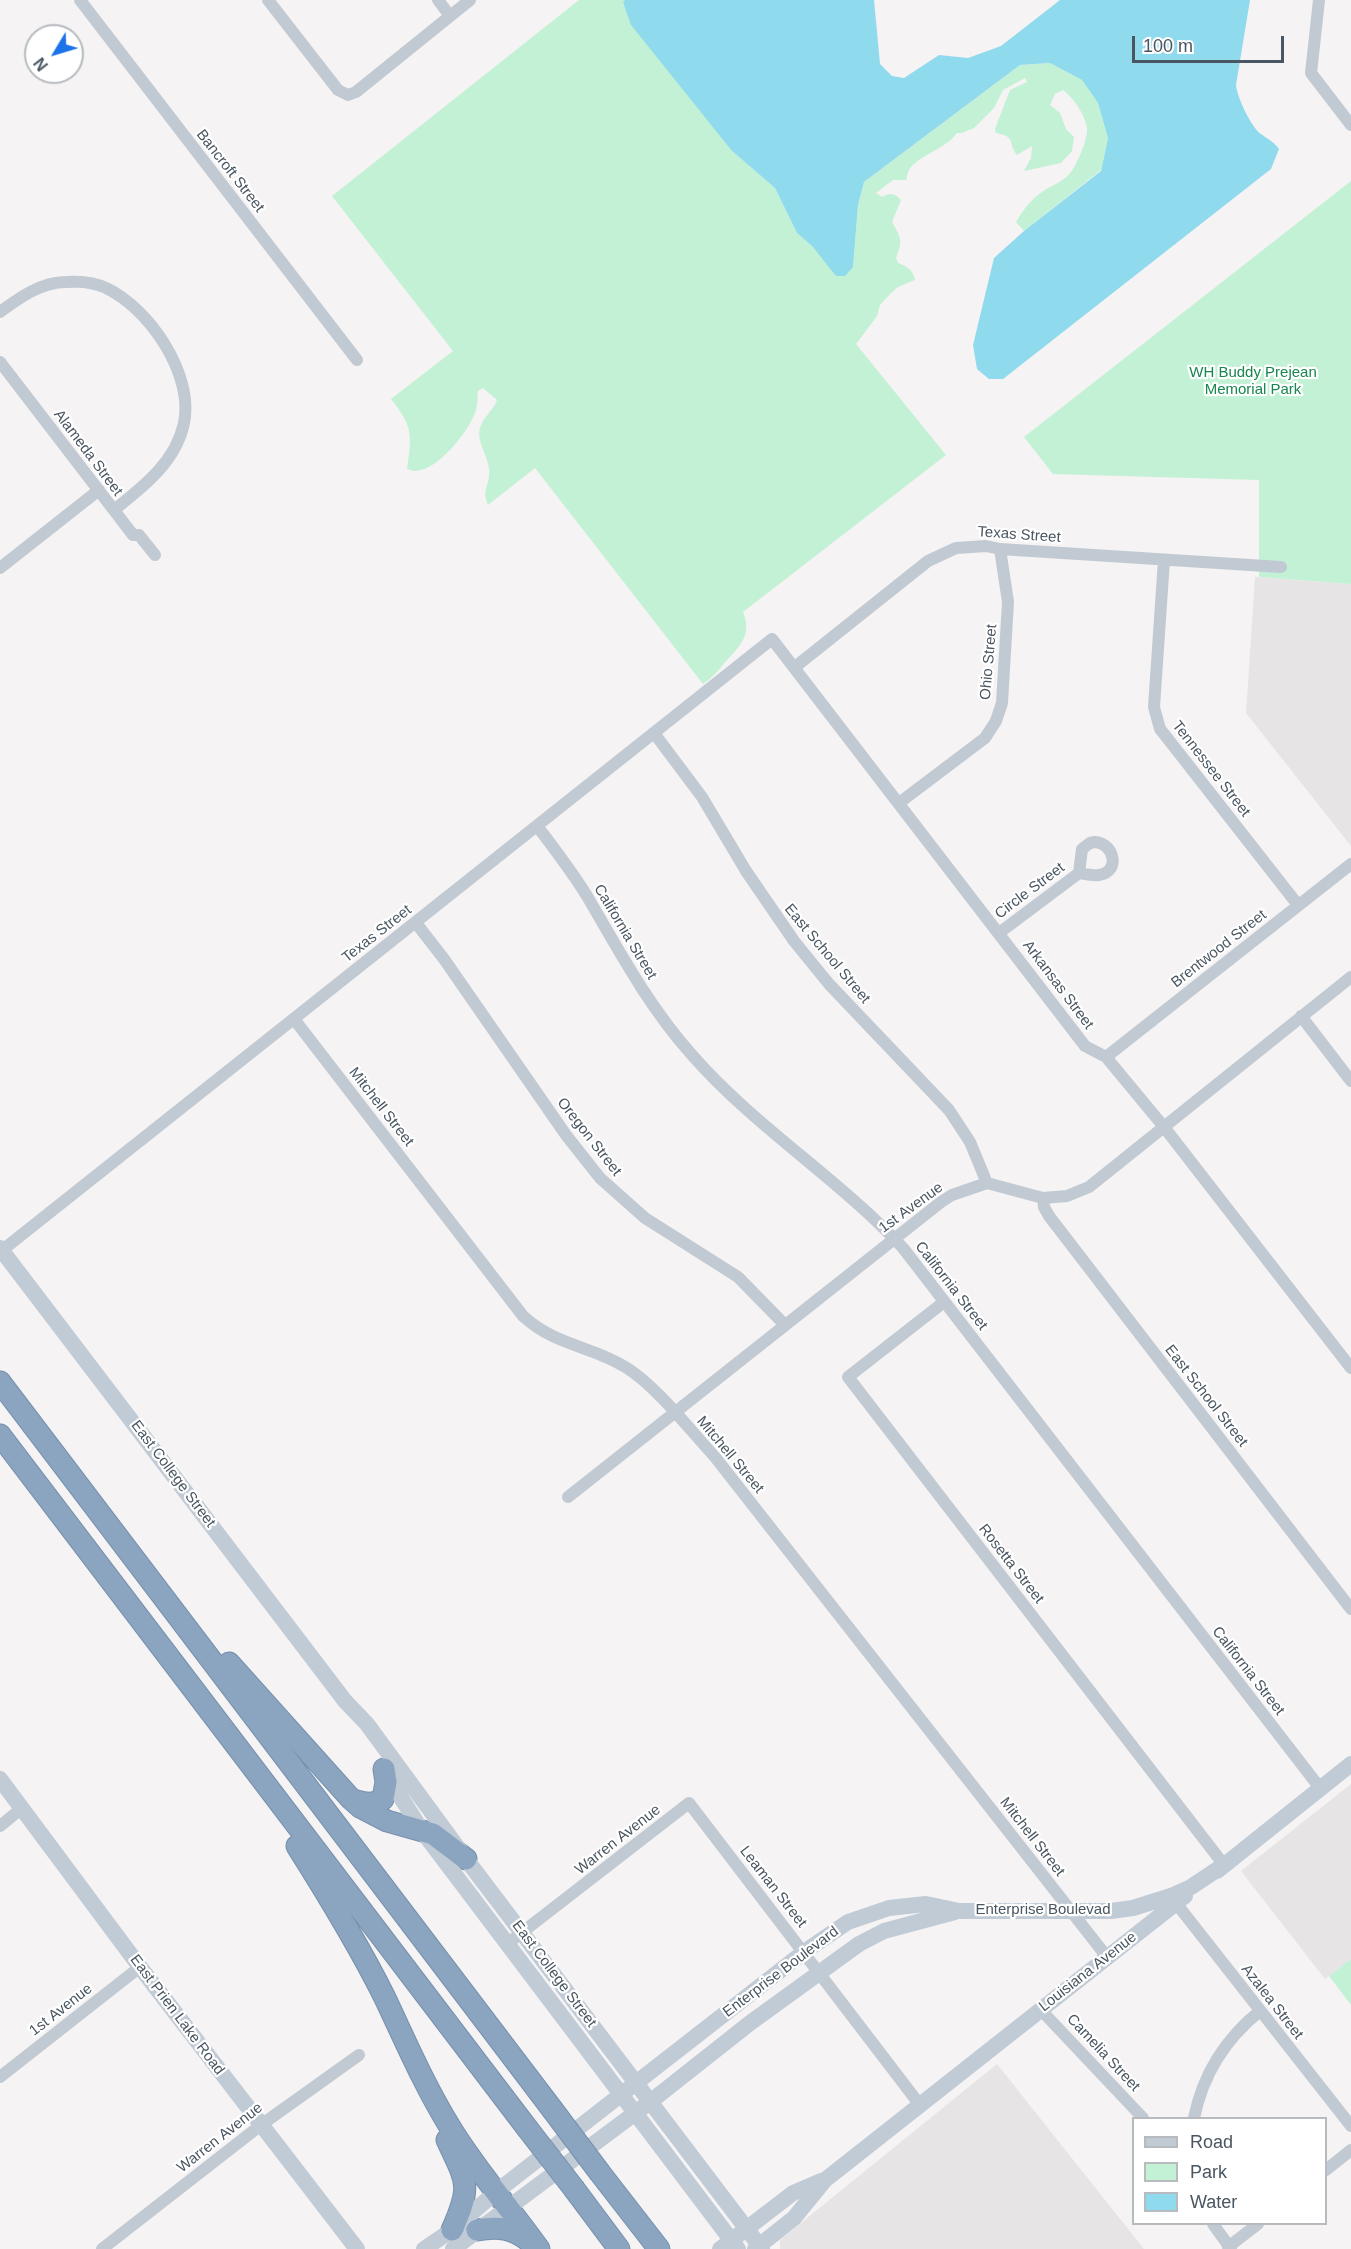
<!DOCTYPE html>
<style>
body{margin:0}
#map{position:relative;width:1351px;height:2249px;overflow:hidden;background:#f5f3f3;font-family:Arial,sans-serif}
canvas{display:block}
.legend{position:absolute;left:1132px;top:2117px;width:195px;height:108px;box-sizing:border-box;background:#fff;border:2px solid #b7bbc0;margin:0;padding:8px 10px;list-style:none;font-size:18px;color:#4a5661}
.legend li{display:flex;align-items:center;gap:12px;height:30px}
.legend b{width:30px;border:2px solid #b7bbc0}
.north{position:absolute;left:24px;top:24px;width:60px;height:60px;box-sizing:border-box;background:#fff;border:2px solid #b7bbc0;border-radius:50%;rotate:232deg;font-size:16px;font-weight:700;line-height:24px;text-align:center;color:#4a5661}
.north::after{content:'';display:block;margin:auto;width:21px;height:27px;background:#1a73e8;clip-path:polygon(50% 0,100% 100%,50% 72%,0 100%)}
.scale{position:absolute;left:1132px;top:36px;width:152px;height:27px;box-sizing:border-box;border:3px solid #4a5661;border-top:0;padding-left:8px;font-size:18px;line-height:21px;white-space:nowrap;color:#4a5661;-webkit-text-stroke:4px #fff;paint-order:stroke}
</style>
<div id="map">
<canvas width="1351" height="2249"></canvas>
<ul class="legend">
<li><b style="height:8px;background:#c1cbd6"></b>Road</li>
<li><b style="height:16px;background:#c3f1d5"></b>Park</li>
<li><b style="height:16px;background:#90daee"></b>Water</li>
</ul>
<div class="north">N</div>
<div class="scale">100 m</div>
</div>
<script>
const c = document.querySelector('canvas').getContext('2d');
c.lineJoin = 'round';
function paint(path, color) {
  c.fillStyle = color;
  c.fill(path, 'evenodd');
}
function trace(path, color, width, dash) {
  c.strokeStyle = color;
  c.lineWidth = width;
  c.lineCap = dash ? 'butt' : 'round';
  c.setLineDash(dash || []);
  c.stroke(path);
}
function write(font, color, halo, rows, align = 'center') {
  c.font = font + ' Arial,sans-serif';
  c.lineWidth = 4.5;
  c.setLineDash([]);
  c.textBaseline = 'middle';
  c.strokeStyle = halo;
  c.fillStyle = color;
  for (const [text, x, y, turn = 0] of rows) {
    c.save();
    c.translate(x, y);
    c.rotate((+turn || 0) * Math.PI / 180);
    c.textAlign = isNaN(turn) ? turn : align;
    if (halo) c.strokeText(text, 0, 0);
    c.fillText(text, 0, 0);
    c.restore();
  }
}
const education = new Path2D(`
 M 1255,577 L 1351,584 L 1351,846 L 1246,713 Z
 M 1351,1784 L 1351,1959 L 1325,1979 L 1241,1871 Z
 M 997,2064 L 1144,2249 L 780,2249 L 780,2240 Z`);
const green = new Path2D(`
 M 579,0 L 625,0 L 623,3 L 732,151 L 775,188 L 797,233 L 813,247 L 853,267 L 858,205 L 864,182 L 1020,65 L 1050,63 L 1082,80 L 1098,103 L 1108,138 L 1101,170 L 1024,231 L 1016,222 C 1024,208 1034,196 1048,188 C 1056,184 1065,180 1071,172 C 1077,164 1088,139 1087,129 C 1086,116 1073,97 1063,90 L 1055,94 L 1050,105 L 1060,113 L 1066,129 L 1074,137 L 1072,151 L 1061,163 L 1024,171 L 1031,158 L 1032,146 L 1017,155 C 1007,142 1017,137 996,133 L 995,129 L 1010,90 L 1027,82 L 1025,78 L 1003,90 L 994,108 L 974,128 L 962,133 L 957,133 C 945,149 924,153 911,167 C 907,171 908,175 906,180 L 893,180 L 876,193 L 882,197 C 890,192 895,193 901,200 L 892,222 C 901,238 903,241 896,258 L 898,263 C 907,266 913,270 915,280 L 898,287 L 890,294 L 880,305 L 877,316 L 856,344 L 946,455 L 743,612 C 752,634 741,645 727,660 C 719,669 714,677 703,684 L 535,468 L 488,505 C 481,489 491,484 489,469 C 488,456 476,441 480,428 C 483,417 493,411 497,400 L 483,388 L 478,391 C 477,396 478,401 477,406 C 473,427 439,470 416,471 C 413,471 410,470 407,469 C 412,436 413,426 391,399 L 453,351 L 332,196 Z
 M 1351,181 L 1351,584 L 1259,577 L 1259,480 L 1053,474 L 1024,437 Z
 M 1351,1959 L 1351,2005 L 1329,1976 Z`);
const water = new Path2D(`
 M 625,0 L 874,0 L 880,64 L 892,76 L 904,78 L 939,55 L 968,58 L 1001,46 L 1060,0 L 1250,0 L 1236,85 C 1237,97 1251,127 1261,134 C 1269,140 1273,141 1279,149 L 1271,169 L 1003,379 L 989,379 L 977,369 L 973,345 L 994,258 L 1024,231 L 1101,171 L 1108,138 L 1098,103 L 1082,80 L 1050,63 L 1020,65 L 864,182 L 858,205 L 853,267 L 845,276 L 836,276 L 813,247 L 797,233 L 775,188 L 732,151 L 631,25 L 623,2 Z`);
const street = new Path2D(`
 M 80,0 L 357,360
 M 268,0 L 338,90 L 348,95 L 356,92 L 470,0
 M 438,0 L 450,16
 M 1319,0 L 1311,73 L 1351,125
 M 0,312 C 19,298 41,282 66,282 C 79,281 94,282 106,288 C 149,308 194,374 184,423 C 176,462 143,487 114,510
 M 0,362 L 133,535 L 139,535 L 155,555
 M 1164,560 L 1154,707 L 1160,729 L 1168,739 L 1298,905
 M 0,568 L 99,490
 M 795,667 L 928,561 L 956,548 L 986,546 L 1000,549 L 1281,567
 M 654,733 L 702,797 L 746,871 L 794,941 L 829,984 L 949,1110 L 970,1142 L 987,1183
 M 899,803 L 985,738 L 996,721 L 1002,703 L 1008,602 L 1000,549
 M 537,826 C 554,848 572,872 587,896 C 619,951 649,1007 692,1055 C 755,1127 838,1178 903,1248 L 1320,1788
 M 1095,842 C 1114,843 1121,872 1099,875 C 1093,876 1085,874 1079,873 L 1082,849 L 1090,843 Z
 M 416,923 L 444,959 L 566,1135 L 600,1178 L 645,1218 L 738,1277 L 785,1325
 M 999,933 L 1079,873
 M 1301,1016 L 1351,1081
 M 294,1019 L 523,1316 C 557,1347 591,1345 627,1368 C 658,1388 689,1429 715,1457 L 1107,1957
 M 1106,1057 L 1351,864
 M 1043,1198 L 1044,1207 L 1049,1216 L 1351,1609
 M 0,1252 L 772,639 L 1085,1046 L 1106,1057 L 1164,1127 L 1351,1368
 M 944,1302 L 848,1377 L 1224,1865
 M 568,1497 L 941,1202 L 952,1195 L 987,1183 L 1043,1198 L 1067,1196 L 1089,1187 L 1351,977
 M 0,1826 L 22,1808
 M 1172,1898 L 1351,2126
 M 507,1944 L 689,1803 L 920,2105
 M 1040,2009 L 1143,2118
 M 0,2077 L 140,1967
 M 1194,2118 C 1203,2074 1225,2039 1260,2011
 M 1326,2170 L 1351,2150
 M 1213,2224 L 1231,2249
 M 1228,2247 L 1258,2224
 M 102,2249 L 261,2125 L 359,2055`);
const secondary = new Path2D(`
 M 0,1248 L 345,1701 L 367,1724 L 466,1859 L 762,2249
 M 385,1772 L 422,1831 L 738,2249
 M 0,1779 L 140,1967 L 357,2249
 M 1217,1871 L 1351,1764
 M 424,2249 L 452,2230 L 496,2192 L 804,1952 L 848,1922 L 889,1908 L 926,1904 L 959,1911 L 1111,1911 L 1133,1908 L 1171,1896 L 1191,1887 L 1224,1865
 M 453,2249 L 650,2102 L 750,2023 L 859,1944 L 884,1931 L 955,1912
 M 720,2249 L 793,2193 L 821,2181
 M 755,2249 L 794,2218 L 825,2180 L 1185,1896`);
const highway = new Path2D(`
 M 0,1382 L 552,2109
 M 0,1435 L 527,2128
 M 229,1663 L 351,1799 L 360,1807 L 387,1821 L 433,1834 L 466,1859
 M 353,1800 C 364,1803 372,1806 383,1799 L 386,1782 L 384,1769
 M 297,1846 C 328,1895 358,1944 384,1996 C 405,2040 424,2085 450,2127 C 476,2170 510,2208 539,2249
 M 447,2140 C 467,2183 472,2185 452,2230
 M 600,2173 L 659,2249
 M 575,2190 L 619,2249
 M 477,2230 C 498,2226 513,2228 530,2242`);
const highwayBridge = new Path2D(`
 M 552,2109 L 600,2173
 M 527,2128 L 575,2190`);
const streetNames = [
 ["Bancroft Street",230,171,52],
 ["Alameda Street",88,453,53],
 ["Texas Street",1019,535,4],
 ["Ohio Street",989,662,-85],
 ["Tennessee Street",1211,769,52],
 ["Circle Street",1030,891,-37],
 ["California Street",625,932,59],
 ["Texas Street",377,934,-38],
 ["Brentwood Street",1219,949,-38],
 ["East School Street",827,954,50],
 ["Arkansas Street",1058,985,53],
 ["Mitchell Street",381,1107,52],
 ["Oregon Street",589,1137,52],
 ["1st Avenue",911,1208,-36],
 ["California Street",951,1286,52],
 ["East School Street",1206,1396,52],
 ["Mitchell Street",730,1455,50],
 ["East College Street",173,1474,53],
 ["Rosetta Street",1011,1564,52],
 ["California Street",1248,1671,52],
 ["Mitchell Street",1032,1837,52],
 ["Warren Avenue",618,1840,-38],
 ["Leaman Street",773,1887,52],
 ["Enterprise Boulevad",1043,1910],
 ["Enterprise Boulevard",781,1972,-37],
 ["Louisiana Avenue",1088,1972,-38],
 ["East College Street",554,1974,53],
 ["Azalea Street",1272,2002,52],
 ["1st Avenue",61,2010,-38],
 ["East Prien Lake Road",177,2015,53],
 ["Camelia Street",1103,2053,47],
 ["Warren Avenue",220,2138,-38]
];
const parkNames = [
 ["WH Buddy Prejean",1253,373],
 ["Memorial Park",1253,390]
];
paint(education, '#e6e4e5');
paint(green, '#c3f1d5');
paint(water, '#90daee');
trace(highway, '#7690ad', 23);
trace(street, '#c1cad2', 12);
trace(secondary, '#c1cbd6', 16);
trace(highway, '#8ba5c1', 21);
trace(highwayBridge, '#7690ad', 23, []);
trace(highwayBridge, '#8ba5c1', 21);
write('15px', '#4a5661', '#fff', streetNames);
write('15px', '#17864f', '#fff', parkNames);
</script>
